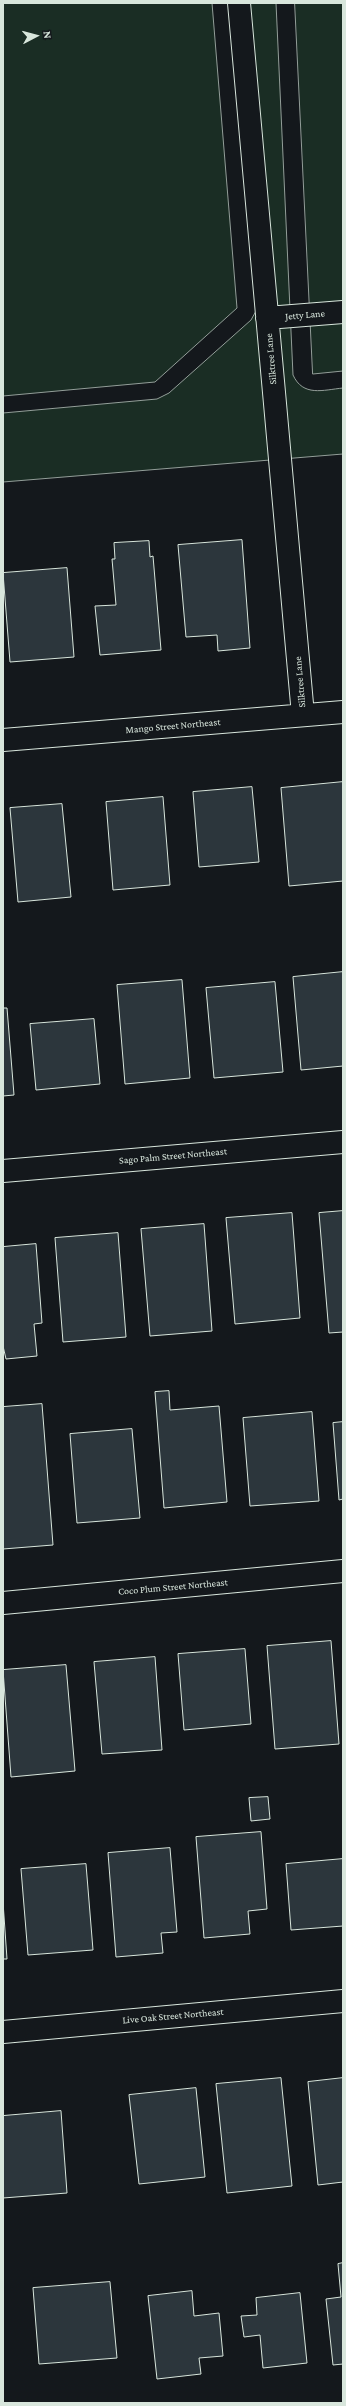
<!DOCTYPE html>
<style>
body{margin:0}
#map{position:relative;width:346px;height:2406px;overflow:hidden;background:#14181c;font-family:"Crimson Pro",serif}
canvas{display:block}
.frame{position:absolute;inset:0;border:4px solid #d8e6dc;pointer-events:none}
.north{position:absolute;left:16px;top:16px;width:40px;height:40px;-webkit-text-stroke:3px #14181c;paint-order:stroke;rotate:84deg;font-size:11px;font-weight:700;line-height:16px;text-align:center;color:#d8e6dc}
.north::after{content:'';display:block;margin:auto;width:14px;height:18px;background:#d8e6dc;clip-path:polygon(50% 0,100% 100%,50% 72%,0 100%)}
</style>
<div id="map">
<canvas width="346" height="2406"></canvas>
<div class="frame"></div>
<div class="north">N</div>
</div>
<script>
const c = document.querySelector('canvas').getContext('2d');
c.lineJoin = 'round';
function paint(path, color) {
  c.fillStyle = color;
  c.fill(path, 'evenodd');
}
function trace(path, color, width, dash) {
  c.strokeStyle = color;
  c.lineWidth = width;
  c.lineCap = dash ? 'butt' : 'round';
  c.setLineDash(dash || []);
  c.stroke(path);
}
function write(font, color, halo, rows, align = 'center') {
  c.font = font + ' "Crimson Pro",serif';
  c.lineWidth = 3;
  c.setLineDash([]);
  c.textBaseline = 'middle';
  c.strokeStyle = halo;
  c.fillStyle = color;
  for (const [text, x, y, turn = 0] of rows) {
    c.save();
    c.translate(x, y);
    c.rotate((+turn || 0) * Math.PI / 180);
    c.textAlign = isNaN(turn) ? turn : align;
    if (halo) c.strokeText(text, 0, 0);
    c.fillText(text, 0, 0);
    c.restore();
  }
}
const green = new Path2D(`
 M 3,3 L 212,3 L 237,308 L 155,382 L 3,396 Z
 M 231,3 L 276,3 L 293,375 C 303,397 323,390 343,388 L 343,454 L 3,482 L 3,413 L 157,399 L 169,393 L 251,320 L 256,311 Z
 M 295,3 L 343,3 L 343,371 L 313,374 Z`);
const building = new Path2D(`
 M 242,540 L 250,648 L 218,651 L 217,635 L 186,637 L 178,545 Z
 M 149,541 L 150,557 L 153,556 L 161,650 L 100,655 L 95,606 L 116,605 L 112,559 L 115,559 L 114,543 Z
 M 67,568 L 74,657 L 10,662 L 3,573 Z
 M 343,782 L 343,881 L 289,886 L 281,788 Z
 M 252,787 L 259,862 L 199,867 L 193,792 Z
 M 163,797 L 170,885 L 113,890 L 106,802 Z
 M 62,804 L 71,897 L 18,902 L 10,808 Z
 M 343,972 L 343,1066 L 301,1070 L 293,977 Z
 M 182,980 L 190,1078 L 125,1084 L 117,985 Z
 M 275,982 L 283,1072 L 214,1078 L 206,988 Z
 M 3,1008 L 7,1008 L 14,1095 L 3,1096 Z
 M 94,1019 L 100,1084 L 36,1090 L 30,1024 Z
 M 343,1211 L 343,1332 L 329,1333 L 319,1213 Z
 M 292,1213 L 300,1318 L 235,1324 L 226,1218 Z
 M 204,1224 L 212,1331 L 150,1336 L 141,1229 Z
 M 118,1233 L 126,1337 L 63,1342 L 55,1238 Z
 M 36,1244 L 42,1323 L 34,1324 L 37,1356 L 6,1359 L 3,1346 L 3,1247 Z
 M 169,1391 L 170,1410 L 219,1406 L 227,1502 L 164,1508 L 155,1392 Z
 M 42,1404 L 53,1545 L 3,1549 L 3,1407 Z
 M 312,1412 L 319,1501 L 250,1506 L 243,1418 Z
 M 343,1422 L 343,1499 L 339,1500 L 333,1423 Z
 M 132,1429 L 140,1518 L 77,1523 L 70,1434 Z
 M 331,1641 L 339,1744 L 275,1749 L 267,1646 Z
 M 245,1649 L 251,1724 L 184,1730 L 178,1654 Z
 M 155,1657 L 162,1750 L 102,1754 L 94,1662 Z
 M 66,1665 L 75,1771 L 11,1777 L 3,1670 Z
 M 268,1797 L 270,1819 L 251,1821 L 249,1798 Z
 M 261,1832 L 267,1909 L 248,1911 L 250,1934 L 204,1938 L 196,1837 Z
 M 170,1848 L 177,1932 L 161,1933 L 163,1953 L 116,1957 L 108,1853 Z
 M 343,1859 L 343,1926 L 291,1930 L 286,1864 Z
 M 86,1864 L 93,1950 L 28,1955 L 21,1869 Z
 M 3,1902 L 7,1959 L 3,1959 Z
 M 281,2078 L 292,2186 L 227,2193 L 216,2084 Z
 M 343,2078 L 343,2182 L 318,2185 L 308,2082 Z
 M 196,2088 L 205,2177 L 139,2184 L 129,2095 Z
 M 61,2111 L 67,2193 L 3,2198 L 3,2116 Z
 M 343,2263 L 343,2364 L 333,2365 L 326,2299 L 341,2297 L 338,2264 Z
 M 110,2282 L 117,2358 L 39,2364 L 33,2288 Z
 M 192,2291 L 194,2316 L 219,2313 L 223,2356 L 199,2358 L 201,2374 L 157,2379 L 148,2296 Z
 M 300,2293 L 307,2363 L 263,2368 L 260,2335 L 244,2337 L 241,2316 L 257,2315 L 256,2298 Z`);
const street = new Path2D(`
 M 239,3 L 303,715
 M 267,318 L 343,312
 M 3,740 L 343,712
 M 3,1171 L 343,1142
 M 3,1603 L 343,1571
 M 3,2032 L 343,2001`);
const streetNames = [
 ["Jetty Lane",305,315,-5],
 ["Silktree Lane",271,359,-95],
 ["Silktree Lane",300,682,-95],
 ["Mango Street Northeast",173,726,-5],
 ["Sago Palm Street Northeast",173,1156,-5],
 ["Coco Plum Street Northeast",173,1587,-5],
 ["Live Oak Street Northeast",173,2016,-5]
];
paint(green, '#1a2d24');
trace(green, '#939e99', 1);
paint(building, '#2c363c');
trace(building, '#d8e6dc', 1);
trace(street, '#d8e6dc', 24);
trace(street, '#14181c', 22);
write('10px', '#d8e6dc', '#14181c', streetNames);
</script>
